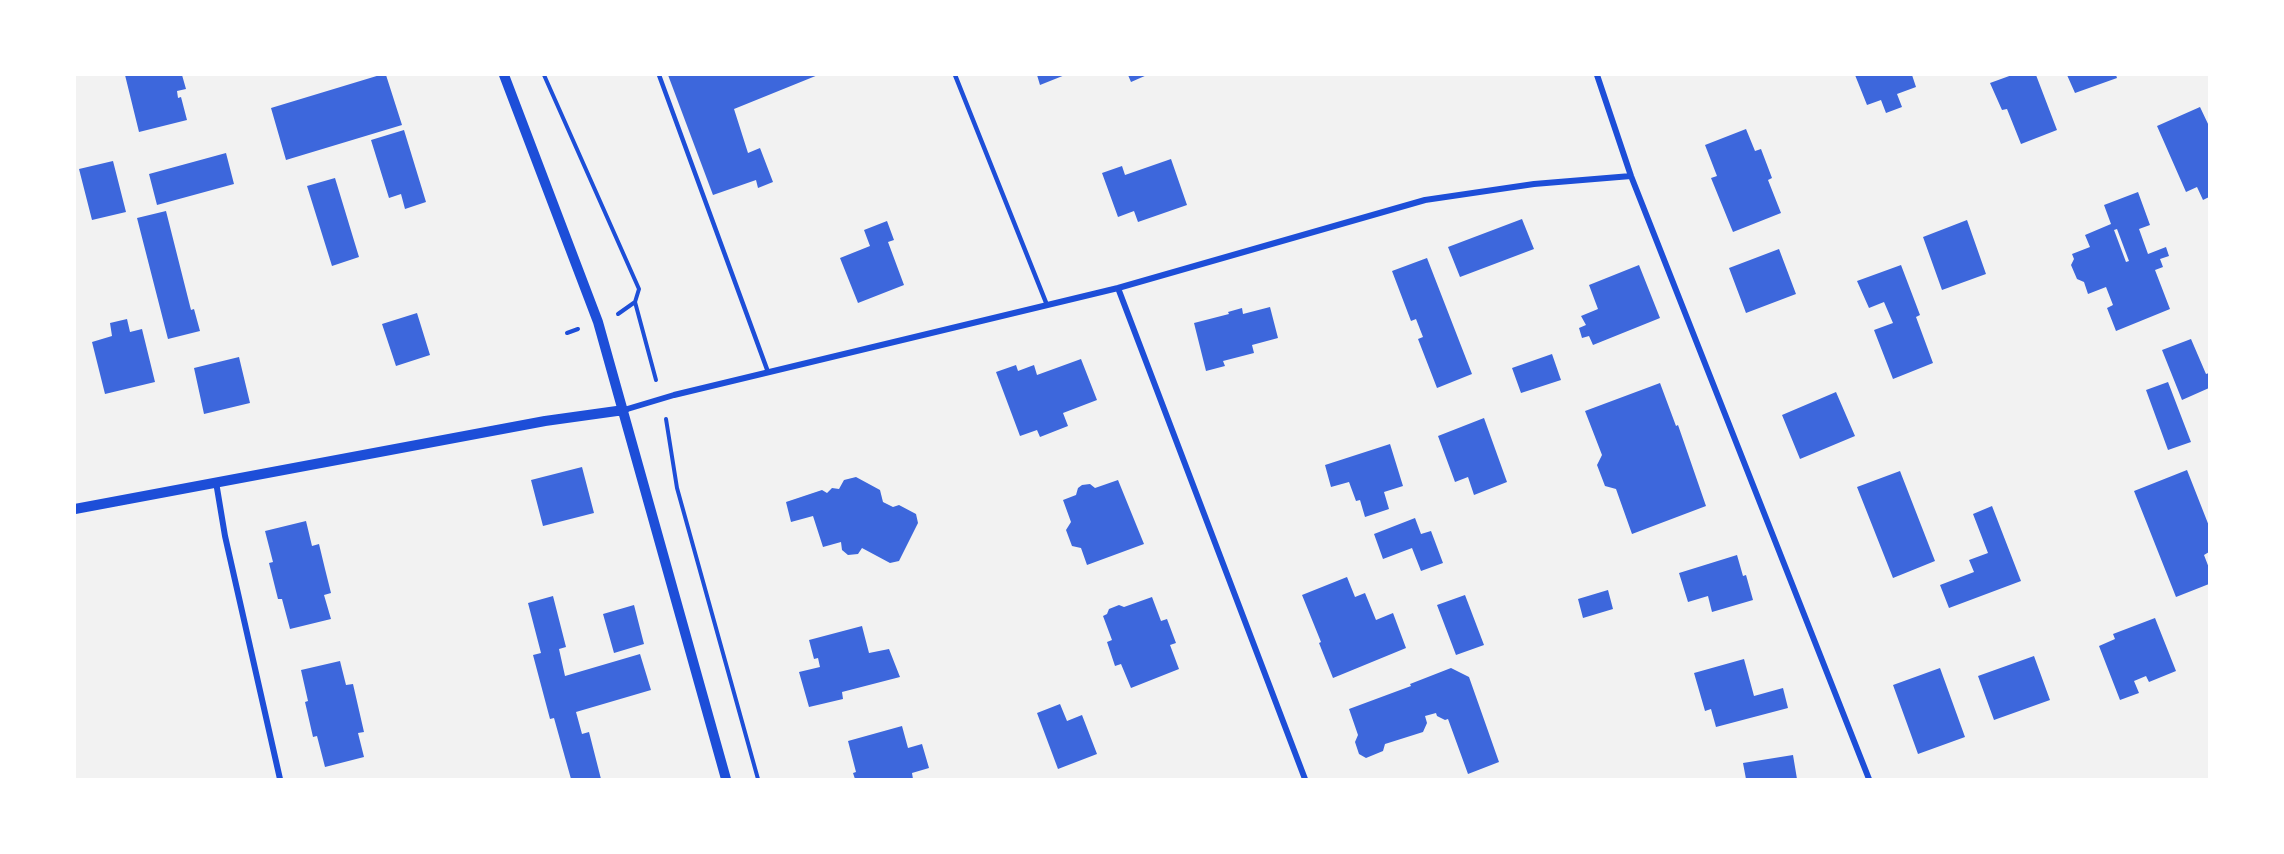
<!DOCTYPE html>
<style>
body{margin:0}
#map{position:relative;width:2284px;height:854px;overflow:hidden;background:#f2f2f2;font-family:Karla,sans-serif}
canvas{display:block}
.frame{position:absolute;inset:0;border:76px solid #fff;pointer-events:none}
</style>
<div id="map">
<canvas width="2284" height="854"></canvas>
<div class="frame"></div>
</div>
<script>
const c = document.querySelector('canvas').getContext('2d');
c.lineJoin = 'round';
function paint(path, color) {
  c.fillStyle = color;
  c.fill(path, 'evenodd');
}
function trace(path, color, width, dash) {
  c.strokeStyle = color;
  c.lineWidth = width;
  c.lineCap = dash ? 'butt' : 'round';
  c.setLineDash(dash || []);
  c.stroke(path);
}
const building = new Path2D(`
 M 125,75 L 182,75 L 186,89 L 177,91 L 178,98 L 181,97 L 187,120 L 139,132 Z
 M 380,75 L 386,75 L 402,125 L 286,160 L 271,108 Z
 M 668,75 L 818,75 L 734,109 L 748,153 L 760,148 L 773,182 L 758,188 L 756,180 L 713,195 Z
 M 1037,75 L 1065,75 L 1040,85 Z
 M 1128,75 L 1147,75 L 1131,82 Z
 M 1855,75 L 1912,75 L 1916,87 L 1897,94 L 1902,107 L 1886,113 L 1881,100 L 1867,105 Z
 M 2012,75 L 2036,75 L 2057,130 L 2021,144 L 2007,109 L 2002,110 L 1990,83 Z
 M 2067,75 L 2116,75 L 2117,78 L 2075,93 Z
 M 2200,107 L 2209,126 L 2209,197 L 2203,200 L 2197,187 L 2186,192 L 2157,126 Z
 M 1746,129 L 1755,151 L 1761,149 L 1772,178 L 1768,180 L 1781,213 L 1733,232 L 1711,178 L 1717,176 L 1705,145 Z
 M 404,130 L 426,202 L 405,209 L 401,194 L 389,198 L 371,140 Z
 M 226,153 L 234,184 L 157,205 L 149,174 Z
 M 1171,159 L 1187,205 L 1138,222 L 1134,211 L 1118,217 L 1102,173 L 1122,166 L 1125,175 Z
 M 113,161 L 126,212 L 92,220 L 79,169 Z
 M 335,178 L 359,257 L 332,266 L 307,186 Z
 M 2138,192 L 2150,225 L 2139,229 L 2148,254 L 2166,247 L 2169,256 L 2160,259 L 2163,267 L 2155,270 L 2170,309 L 2116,331 L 2107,308 L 2113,305 L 2106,287 L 2088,294 L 2084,282 L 2077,279 L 2071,265 L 2074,259 L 2072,254 L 2090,247 L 2085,235 L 2111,224 L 2104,205 ZM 2117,229 L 2129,261 L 2126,262 L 2114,230 Z
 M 166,211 L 191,310 L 194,309 L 200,331 L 168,339 L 137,218 Z
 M 1522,219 L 1534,249 L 1460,277 L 1448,247 Z
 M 1967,220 L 1986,274 L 1942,290 L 1923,237 Z
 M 887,221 L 894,240 L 888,242 L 904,285 L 858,303 L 840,258 L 870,246 L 864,230 Z
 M 1779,249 L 1796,294 L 1746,313 L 1729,268 Z
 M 1427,258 L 1472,374 L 1437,388 L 1418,339 L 1423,337 L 1416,319 L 1411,321 L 1392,271 Z
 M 1639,265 L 1660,318 L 1593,345 L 1589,336 L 1582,338 L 1579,328 L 1586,325 L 1581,316 L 1598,309 L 1589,285 Z
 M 1901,265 L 1920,315 L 1916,317 L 1933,363 L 1893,379 L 1874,330 L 1893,323 L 1884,302 L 1869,308 L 1857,281 Z
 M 1270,307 L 1278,338 L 1252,345 L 1254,353 L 1223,361 L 1225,366 L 1206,371 L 1194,323 L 1229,314 L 1228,312 L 1242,308 L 1243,314 Z
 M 417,313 L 430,355 L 396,366 L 382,324 Z
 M 127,319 L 130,332 L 142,329 L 155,382 L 105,394 L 92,342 L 112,336 L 110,323 Z
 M 2191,339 L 2206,374 L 2209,373 L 2209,388 L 2182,400 L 2162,350 Z
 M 1552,354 L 1561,380 L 1521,393 L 1512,368 Z
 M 239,357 L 250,403 L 204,414 L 194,368 Z
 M 1081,359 L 1097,400 L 1063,413 L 1068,426 L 1040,437 L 1037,430 L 1020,436 L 996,372 L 1016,365 L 1018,371 L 1034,365 L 1037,375 Z
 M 2168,382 L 2191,442 L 2168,450 L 2146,390 Z
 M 1660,383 L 1676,426 L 1678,425 L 1706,506 L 1632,534 L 1616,489 L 1605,486 L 1597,465 L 1602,455 L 1585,411 Z
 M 1836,392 L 1855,436 L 1800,459 L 1782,415 Z
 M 1484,418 L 1507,482 L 1474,495 L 1468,477 L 1455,482 L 1438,436 Z
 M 1390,444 L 1403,486 L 1384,492 L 1389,509 L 1365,517 L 1360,500 L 1356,501 L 1349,482 L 1331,487 L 1325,465 Z
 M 582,467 L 594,513 L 543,526 L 531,480 Z
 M 2187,470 L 2209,526 L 2209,552 L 2204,555 L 2209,568 L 2209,584 L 2176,597 L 2134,491 Z
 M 1900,471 L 1935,561 L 1893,578 L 1857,487 Z
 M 856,477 L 880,490 L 883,502 L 893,507 L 899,505 L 916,514 L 918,523 L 899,561 L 890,563 L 862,548 L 858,554 L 848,555 L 842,550 L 841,542 L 823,547 L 813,516 L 791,522 L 786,502 L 822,490 L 827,493 L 832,488 L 839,489 L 844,480 Z
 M 1118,480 L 1144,544 L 1087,565 L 1081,548 L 1072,546 L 1066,530 L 1071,522 L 1063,500 L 1076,495 L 1078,488 L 1082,485 L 1090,484 L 1095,488 Z
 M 1992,506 L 2021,581 L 1949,608 L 1940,585 L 1974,572 L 1969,560 L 1988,553 L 1973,514 Z
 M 1415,518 L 1421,534 L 1431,531 L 1443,563 L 1421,571 L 1412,548 L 1383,559 L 1374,534 Z
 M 306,521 L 312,546 L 319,544 L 325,569 L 331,593 L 324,595 L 331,619 L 290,629 L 282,599 L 278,599 L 269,563 L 273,562 L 265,531 Z
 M 1737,555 L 1743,576 L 1746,575 L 1753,600 L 1712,612 L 1708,596 L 1688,602 L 1679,573 Z
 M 1347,577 L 1355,597 L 1365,593 L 1376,620 L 1393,613 L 1406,648 L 1333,678 L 1319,643 L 1321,642 L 1302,595 Z
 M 1608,590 L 1613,609 L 1583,618 L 1578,599 Z
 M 1465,595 L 1484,645 L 1456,655 L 1437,605 Z
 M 553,596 L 566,647 L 559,649 L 565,676 L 640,654 L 651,690 L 576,712 L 582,734 L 589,732 L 601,779 L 571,779 L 554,718 L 550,719 L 533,655 L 541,653 L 528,603 Z
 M 1152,597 L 1161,621 L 1167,619 L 1176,643 L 1170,645 L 1179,669 L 1131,688 L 1121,664 L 1115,666 L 1107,642 L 1112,640 L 1103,616 L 1107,614 L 1109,609 L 1119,605 L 1124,607 Z
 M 634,605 L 644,644 L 614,653 L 603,614 Z
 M 2155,618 L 2176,671 L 2149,682 L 2146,676 L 2134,681 L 2139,693 L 2120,700 L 2099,646 L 2115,639 L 2113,634 Z
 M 862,626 L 869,653 L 889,649 L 900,677 L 842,692 L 843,699 L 809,707 L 799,672 L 820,667 L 818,658 L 814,659 L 809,640 Z
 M 2034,656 L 2050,700 L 1994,720 L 1978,676 Z
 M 1744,659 L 1754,696 L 1783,688 L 1788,708 L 1716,727 L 1711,709 L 1705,711 L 1694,673 Z
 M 340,661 L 346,685 L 353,684 L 364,732 L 358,733 L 364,757 L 325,767 L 317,736 L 313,737 L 305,702 L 308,701 L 301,670 Z
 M 1451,668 L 1469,677 L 1499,762 L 1468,774 L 1448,719 L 1445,720 L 1437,716 L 1436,713 L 1425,716 L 1427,723 L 1423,732 L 1385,744 L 1383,751 L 1366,758 L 1359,754 L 1355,742 L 1358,735 L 1349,709 L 1411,686 L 1410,684 Z
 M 1940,668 L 1965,737 L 1918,754 L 1893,685 Z
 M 1060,704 L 1067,721 L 1082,715 L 1097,754 L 1058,769 L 1037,713 Z
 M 902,726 L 908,748 L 922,744 L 929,768 L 912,773 L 913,779 L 855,779 L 853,773 L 856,772 L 848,741 Z
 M 1793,755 L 1797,779 L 1746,779 L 1743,763 Z`);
const path = new Path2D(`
 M 544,75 L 639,289 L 635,302 L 618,314
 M 635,302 L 656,380
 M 567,333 L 578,329
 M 666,419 L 677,488 L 758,779`);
const service = new Path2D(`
 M 659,75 L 768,372
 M 955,75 L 1047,305`);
const minor = new Path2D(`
 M 1597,75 L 1631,176 L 1869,779
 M 1118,288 L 1305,779
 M 624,410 L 674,395 L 1118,288 L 1425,200 L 1534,184 L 1631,176
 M 216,482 L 225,536 L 280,779`);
const tertiary = new Path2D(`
 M 504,75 L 598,322 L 726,779
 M 75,509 L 545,421 L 624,410`);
paint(building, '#3d67dc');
trace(path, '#1d4ed8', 4);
trace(service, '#1d4ed8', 4.5);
trace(minor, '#1d4ed8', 6);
trace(tertiary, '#1d4ed8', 10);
</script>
